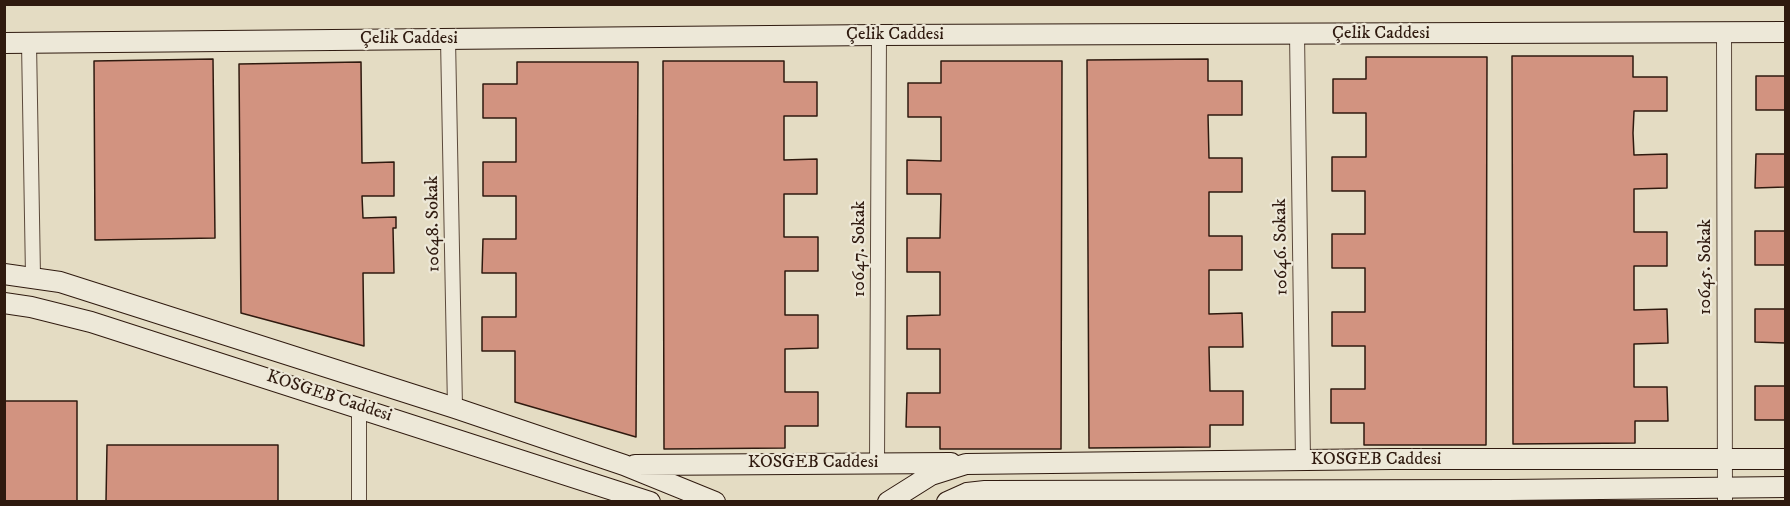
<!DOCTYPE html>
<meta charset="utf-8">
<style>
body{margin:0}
#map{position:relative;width:1790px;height:506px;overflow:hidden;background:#e4dcc3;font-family:"IM FELL DW Pica",serif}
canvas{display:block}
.frame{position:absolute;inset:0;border:6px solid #2f1a0f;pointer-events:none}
</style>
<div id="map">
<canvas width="1790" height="506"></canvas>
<div class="frame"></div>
</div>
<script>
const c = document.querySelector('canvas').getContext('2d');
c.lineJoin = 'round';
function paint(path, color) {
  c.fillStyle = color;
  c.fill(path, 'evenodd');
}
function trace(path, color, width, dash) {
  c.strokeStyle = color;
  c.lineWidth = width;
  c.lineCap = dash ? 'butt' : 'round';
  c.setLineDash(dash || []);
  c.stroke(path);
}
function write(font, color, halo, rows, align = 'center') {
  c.font = font + ' "IM FELL DW Pica",serif';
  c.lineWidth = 4.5;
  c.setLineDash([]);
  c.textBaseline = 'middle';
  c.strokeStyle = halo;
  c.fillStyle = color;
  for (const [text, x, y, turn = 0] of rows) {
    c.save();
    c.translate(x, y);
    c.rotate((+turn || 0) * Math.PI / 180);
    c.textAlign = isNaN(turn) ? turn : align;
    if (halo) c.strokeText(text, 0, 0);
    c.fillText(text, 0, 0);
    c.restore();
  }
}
const building = new Path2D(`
 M 1512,56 L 1633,56 L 1633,77 L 1667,77 L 1667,111 L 1634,111 L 1633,133 L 1634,155 L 1667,154 L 1667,188 L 1634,189 L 1634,232 L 1667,232 L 1667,266 L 1634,266 L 1634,310 L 1667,309 L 1668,343 L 1634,344 L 1634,387 L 1667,387 L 1668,421 L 1635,421 L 1635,443 L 1513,444 Z
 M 1366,57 L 1487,57 L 1486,445 L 1364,445 L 1364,423 L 1331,423 L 1331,389 L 1365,389 L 1365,346 L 1332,346 L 1332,312 L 1365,312 L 1365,268 L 1332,268 L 1332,234 L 1365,234 L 1365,191 L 1332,191 L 1332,157 L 1366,157 L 1366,113 L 1333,113 L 1333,79 L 1366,79 Z
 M 213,59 L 215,238 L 95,240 L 94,61 Z
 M 1208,59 L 1208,81 L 1242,81 L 1242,115 L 1208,115 L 1209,158 L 1242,158 L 1242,192 L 1209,192 L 1209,236 L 1242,236 L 1242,270 L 1209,270 L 1209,314 L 1242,313 L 1243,347 L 1209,347 L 1210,391 L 1243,391 L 1243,425 L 1210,425 L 1210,447 L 1089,448 L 1087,60 Z
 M 663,61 L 784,61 L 784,82 L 817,82 L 817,116 L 784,116 L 784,160 L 817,159 L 817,194 L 784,194 L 784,237 L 818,237 L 818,271 L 785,271 L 785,315 L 818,315 L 818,348 L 785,349 L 785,392 L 818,392 L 818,426 L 785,426 L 785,448 L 664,449 Z
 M 941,61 L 1062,61 L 1061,449 L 940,449 L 940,427 L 906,427 L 907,393 L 940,393 L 940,349 L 907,349 L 907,316 L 940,315 L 940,272 L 907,272 L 907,238 L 940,238 L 941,194 L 907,194 L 907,160 L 941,161 L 941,117 L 908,117 L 908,83 L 941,83 Z
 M 361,62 L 362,163 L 394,162 L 394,196 L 362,196 L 363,218 L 396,217 L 396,228 L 393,228 L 394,273 L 363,273 L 364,346 L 241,313 L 239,64 Z
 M 517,62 L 638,62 L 636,437 L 515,402 L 515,351 L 482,351 L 482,317 L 516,317 L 516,273 L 482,273 L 483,239 L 516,239 L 516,196 L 483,196 L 483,162 L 516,162 L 516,118 L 483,118 L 483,84 L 517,84 Z
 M 1756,76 L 1785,76 L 1785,110 L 1756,110 Z
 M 1756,154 L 1785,154 L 1785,187 L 1755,188 Z
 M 1755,231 L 1785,231 L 1785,265 L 1755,265 Z
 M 1755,309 L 1785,309 L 1785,343 L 1755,342 Z
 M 1755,386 L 1785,386 L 1785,420 L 1755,420 Z
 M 4,401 L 77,401 L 77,501 L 4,501 Z
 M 107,445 L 278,445 L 278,501 L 106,501 Z`);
const street = new Path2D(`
 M 1724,32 L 1725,502
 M 1297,34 L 1303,460
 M 448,39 L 455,408
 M 29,43 L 33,276
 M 877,463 L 879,35
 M 359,502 L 359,407`);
const secondary = new Path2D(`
 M 4,43 L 879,35 L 1786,32
 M 4,274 L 60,282 L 455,408 L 624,465 L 715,502
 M 4,303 L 31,307 L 91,322 L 650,502
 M 635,465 L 951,463
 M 888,502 L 931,475 L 966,464 L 1392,459 L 1786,459
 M 947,502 L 967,493 L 985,491 L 1508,490 L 1786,487`);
const streetNames = [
 ["Çelik Caddesi",1381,34],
 ["Çelik Caddesi",895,35],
 ["Çelik Caddesi",409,39],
 ["10648. Sokak",434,224,-91],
 ["10646. Sokak",1282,247,-91],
 ["10647. Sokak",860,249,-90],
 ["10645. Sokak",1706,267,-90],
 ["KOSGEB Caddesi",329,397,18],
 ["KOSGEB Caddesi",1376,460],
 ["KOSGEB Caddesi",813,463]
];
paint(building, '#d29380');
trace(building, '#2f1a0f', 1.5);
trace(street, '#5c4a3c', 16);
trace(secondary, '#2f1a0f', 22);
trace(street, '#ede8d8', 14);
trace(secondary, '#ede8d8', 20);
write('18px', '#2f1a0f', '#ede8d8', streetNames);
</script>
